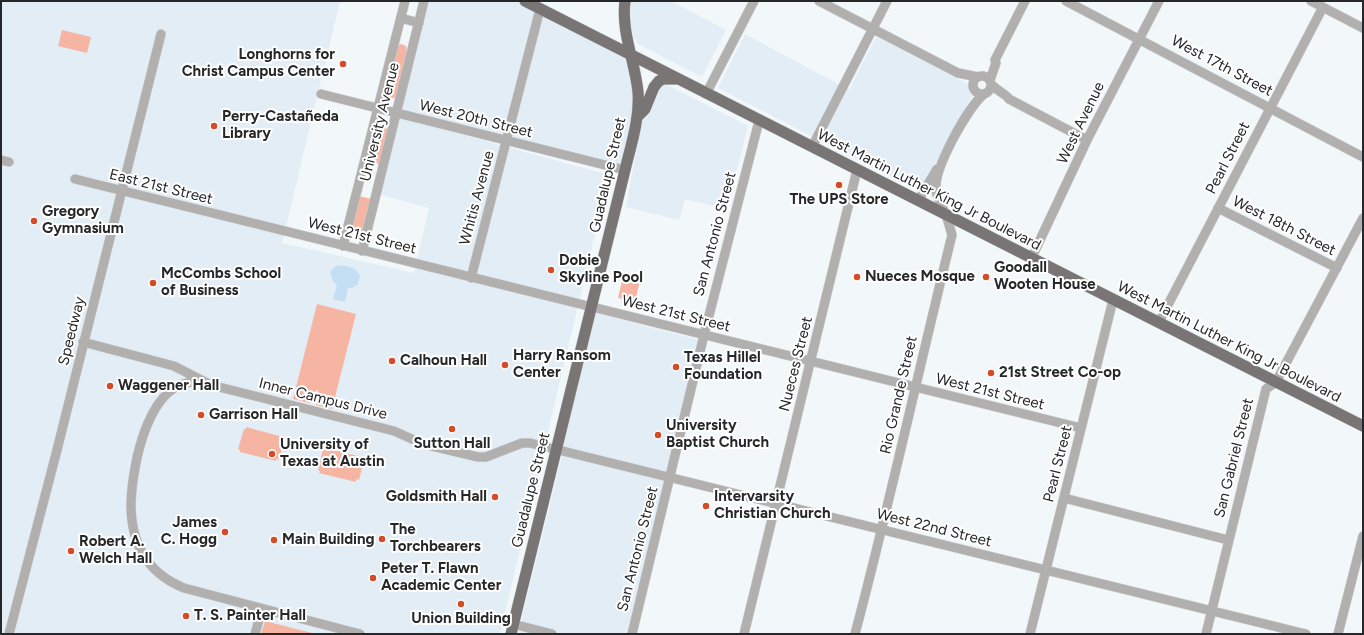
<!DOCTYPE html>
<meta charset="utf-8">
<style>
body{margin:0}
#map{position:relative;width:1364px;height:635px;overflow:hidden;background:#f2f7fa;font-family:Figtree,sans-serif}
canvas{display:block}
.frame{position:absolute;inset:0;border:2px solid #262729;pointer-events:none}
</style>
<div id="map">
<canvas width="1364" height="635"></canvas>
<div class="frame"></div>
</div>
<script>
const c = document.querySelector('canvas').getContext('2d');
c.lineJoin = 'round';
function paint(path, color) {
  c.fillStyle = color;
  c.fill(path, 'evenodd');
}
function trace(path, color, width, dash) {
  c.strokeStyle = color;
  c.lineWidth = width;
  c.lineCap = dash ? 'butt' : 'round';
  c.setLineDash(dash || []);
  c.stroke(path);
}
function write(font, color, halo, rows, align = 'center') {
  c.font = font + ' Figtree,sans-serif';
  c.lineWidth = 4;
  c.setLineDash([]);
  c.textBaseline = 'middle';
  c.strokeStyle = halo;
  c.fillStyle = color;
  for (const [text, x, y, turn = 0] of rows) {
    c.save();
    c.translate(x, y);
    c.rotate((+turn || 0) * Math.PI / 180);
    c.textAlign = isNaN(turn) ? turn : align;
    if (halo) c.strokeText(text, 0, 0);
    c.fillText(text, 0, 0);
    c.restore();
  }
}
const built = new Path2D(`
 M 1,1 L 340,1 L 282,243 L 414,273 L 429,208 L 378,194 L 398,117 L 609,175 L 500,634 L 1,634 Z
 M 424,1 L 525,1 L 630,55 L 638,93 L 625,170 L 397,113 Z
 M 632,1 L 671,1 L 726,30 L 702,77 L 638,44 L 633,35 L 631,22 L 631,3 Z
 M 745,34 L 849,90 L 876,37 L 976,88 L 939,157 L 933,186 L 934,199 L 718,88 Z
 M 665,84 L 748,126 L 727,209 L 685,199 L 679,220 L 626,207 L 642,118 L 656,89 Z
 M 595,313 L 699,340 L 666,474 L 562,447 Z
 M 562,456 L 665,481 L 628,634 L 518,634 Z`);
const green = new Path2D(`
 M 62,30 L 91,37 L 87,53 L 58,46 Z
 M 401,44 L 406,46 L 407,51 L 396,96 L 394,98 L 389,99 L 385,95 L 397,46 Z
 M 377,126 L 388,129 L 379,164 L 368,161 Z
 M 359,196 L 371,199 L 362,234 L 351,231 Z
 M 624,272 L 641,276 L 635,302 L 618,298 Z
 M 317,304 L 356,314 L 332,409 L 316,405 L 318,398 L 316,397 L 318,390 L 316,390 L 314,396 L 312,396 L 310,403 L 293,399 Z
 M 246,427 L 283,437 L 282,439 L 284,440 L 279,460 L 276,459 L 276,461 L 240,452 L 240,450 L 238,449 L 244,429 L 246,429 Z
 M 325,448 L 362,457 L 362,459 L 364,460 L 359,480 L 356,479 L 356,482 L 319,473 L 320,471 L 318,470 L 323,449 L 325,450 Z
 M 265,621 L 316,634 L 261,634 Z`);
const water = new Path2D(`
 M 336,266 C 346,264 356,267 360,276 L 358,284 L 352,288 L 348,288 L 345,302 L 333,299 L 337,285 L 333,282 L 330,272 Z`);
const minor = new Path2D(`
 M 819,1 L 958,73 L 978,77
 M 1066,1 L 1363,157
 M 1311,1 L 1363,28
 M 401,18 L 419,23
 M973 85a9 9 0 1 1 18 0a9 9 0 1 1-18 0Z
 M 990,80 L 996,63 L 995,60 L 1025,1
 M 991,84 C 996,90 1007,95 1009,99 L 1087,140
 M 321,94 L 625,170
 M 706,94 L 754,1
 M 812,147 L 887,1
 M 1,160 L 9,162
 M 75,179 L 1081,428
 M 918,201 L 937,169
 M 1218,208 L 1337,268
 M 343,246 L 405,1
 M 362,251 L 424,1
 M 1031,259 L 1087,140 L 1159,1
 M 471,278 L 540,9
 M 1159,322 L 1323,7
 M 83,342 L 174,366 L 211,385 L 394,431 L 423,444 L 478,457 L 486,457 L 522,443 L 530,443 L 1306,634
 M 204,383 C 149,371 132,466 131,504 C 131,520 134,539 143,554 C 152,570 167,581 184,588 L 360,634
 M 1064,498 L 1228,540
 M 513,624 L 552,634
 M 9,634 L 57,450 L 161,34
 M 255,634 L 262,609
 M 632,634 L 704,335 L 759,121
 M 744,634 L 857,170
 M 855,634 C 890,502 919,368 952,235 C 950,228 948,221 946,215 C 942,206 937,198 936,189 C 934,168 968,107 984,94
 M 1030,634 L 1113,300
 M 1206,634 L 1266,389 L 1276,382 L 1363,218
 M 1338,634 L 1363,536`);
const major = new Path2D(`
 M 525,1 C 804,143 1083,285 1363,426
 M 637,117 L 645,109 L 654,87 L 659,81 L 663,79 L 677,79
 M 511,634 L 625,170 C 631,145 640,118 638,92 C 635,61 621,33 625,1`);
const markers = [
 [343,64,4,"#d54b27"],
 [214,126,4,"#d54b27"],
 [839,185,4,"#d54b27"],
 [34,221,4,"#d54b27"],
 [551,270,4,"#d54b27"],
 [857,277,4,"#d54b27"],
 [986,277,4,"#d54b27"],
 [153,283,4,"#d54b27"],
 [392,361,4,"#d54b27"],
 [505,365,4,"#d54b27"],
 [676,367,4,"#d54b27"],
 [991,373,4,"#d54b27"],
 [110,386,4,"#d54b27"],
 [201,415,4,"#d54b27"],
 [452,429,4,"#d54b27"],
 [658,435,4,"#d54b27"],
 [272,454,4,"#d54b27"],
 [495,497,4,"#d54b27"],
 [706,506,4,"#d54b27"],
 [225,532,4,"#d54b27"],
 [382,539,4,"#d54b27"],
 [274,540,4,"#d54b27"],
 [71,551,4,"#d54b27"],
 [373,578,4,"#d54b27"],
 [461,604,4,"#d54b27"],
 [186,616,4,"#d54b27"]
];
const poiNames = [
 ["Longhorns for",335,55,"right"],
 ["Christ Campus Center",335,72,"right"],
 ["Perry-Castañeda",222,117],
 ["Library",222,134],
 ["The UPS Store",839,200,"center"],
 ["Gregory",42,212],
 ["Gymnasium",42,229],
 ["Dobie",559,261],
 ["Skyline Pool",559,278],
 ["Goodall",994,268],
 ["Wooten House",994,285],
 ["McCombs School",161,274],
 ["of Business",161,291],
 ["Nueces Mosque",865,277],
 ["Harry Ransom",513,356],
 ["Center",513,373],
 ["Texas Hillel",684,358],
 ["Foundation",684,375],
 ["Calhoun Hall",400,361],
 ["21st Street Co-op",999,373],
 ["Waggener Hall",118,386],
 ["Garrison Hall",209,415],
 ["University",666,426],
 ["Baptist Church",666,443],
 ["Sutton Hall",452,444,"center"],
 ["University of",280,445],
 ["Texas at Austin",280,462],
 ["Goldsmith Hall",487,497,"right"],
 ["Intervarsity",714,497],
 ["Christian Church",714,514],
 ["James",217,523,"right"],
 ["C. Hogg",217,540,"right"],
 ["The",390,530],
 ["Torchbearers",390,547],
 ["Main Building",282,540],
 ["Robert A.",79,542],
 ["Welch Hall",79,559],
 ["Peter T. Flawn",381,569],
 ["Academic Center",381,586],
 ["T. S. Painter Hall",194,616],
 ["Union Building",461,619,"center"]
];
const streetNames = [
 ["West 17th Street",1222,66,28],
 ["West 20th Street",476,119,14],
 ["University Avenue",380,122,-76],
 ["West Avenue",1081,123,-64],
 ["Pearl Street",1228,158,-63],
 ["Guadalupe Street",608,175,-77],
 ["East 21st Street",161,187,14],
 ["West Martin Luther King Jr Boulevard",929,190,27],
 ["Whitis Avenue",477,198,-75],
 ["West 18th Street",1284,226,27],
 ["San Antonio Street",715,234,-75],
 ["West 21st Street",362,236,14],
 ["West 21st Street",676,314,14],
 ["Speedway",72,331,-76],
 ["West Martin Luther King Jr Boulevard",1229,342,27],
 ["Nueces Street",796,364,-76],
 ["West 21st Street",990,392,14],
 ["Rio Grande Street",899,395,-77],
 ["Inner Campus Drive",323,399,14],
 ["San Gabriel Street",1234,458,-76],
 ["Pearl Street",1058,464,-76],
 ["Guadalupe Street",531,490,-76],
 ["West 22nd Street",934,528,14],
 ["San Antonio Street",638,549,-76]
];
paint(built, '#e2edf6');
paint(green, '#f6b5a3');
paint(water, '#c4dff4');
trace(minor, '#cdd2d4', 10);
trace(major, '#cdd2d4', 12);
trace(minor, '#b2b0af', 9);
trace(major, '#797574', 11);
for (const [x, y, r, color] of markers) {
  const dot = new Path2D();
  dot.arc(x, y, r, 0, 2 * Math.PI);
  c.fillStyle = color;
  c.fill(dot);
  trace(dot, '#fff', 1.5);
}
write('bold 15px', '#262729', '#fff', poiNames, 'left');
write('15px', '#262729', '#fff', streetNames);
</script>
